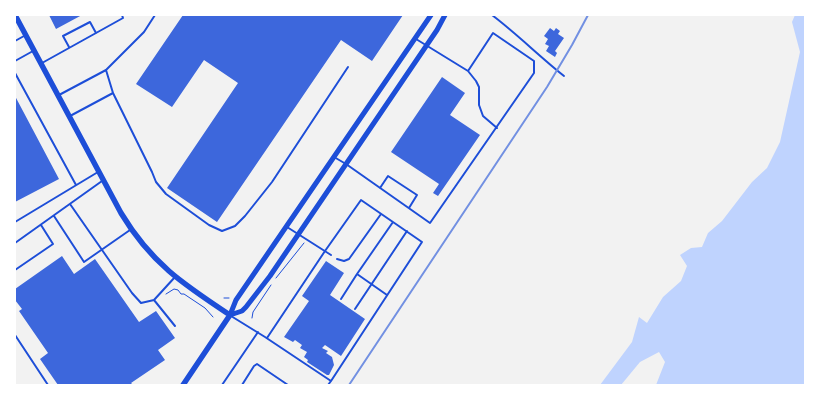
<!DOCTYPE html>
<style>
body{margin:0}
#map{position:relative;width:820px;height:400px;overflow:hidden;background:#f2f2f2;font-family:Ubuntu,sans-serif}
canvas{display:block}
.frame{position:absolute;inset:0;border:16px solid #fff;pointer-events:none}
</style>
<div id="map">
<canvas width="820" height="400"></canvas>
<div class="frame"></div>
</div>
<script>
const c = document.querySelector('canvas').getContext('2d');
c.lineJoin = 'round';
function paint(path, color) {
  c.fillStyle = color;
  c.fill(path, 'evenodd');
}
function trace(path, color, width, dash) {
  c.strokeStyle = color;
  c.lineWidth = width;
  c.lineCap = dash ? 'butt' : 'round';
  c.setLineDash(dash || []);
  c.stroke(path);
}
const water = new Path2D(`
 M 795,15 L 805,15 L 805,385 L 656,385 L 665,362 L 659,352 L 640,362 L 621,385 L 600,385 L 632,342 L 639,317 L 647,323 L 663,297 L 681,281 L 687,266 L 680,255 L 691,248 L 702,247 L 708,233 L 722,221 L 752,182 L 767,168 L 780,142 L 800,52 L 792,22 Z`);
const building = new Path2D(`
 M 49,15 L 82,15 L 56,29 Z
 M 183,15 L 403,15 L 372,61 L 341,40 L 217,222 L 167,188 L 238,83 L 204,60 L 172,107 L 136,84 Z
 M 550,28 L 554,31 L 556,28 L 560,31 L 558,34 L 564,38 L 555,51 L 557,53 L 555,57 L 546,51 L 549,46 L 545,44 L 548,39 L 544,36 Z
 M 442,77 L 465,93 L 450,115 L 480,135 L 438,196 L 433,193 L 439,184 L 391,152 Z
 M 15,96 L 59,179 L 15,202 Z
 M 62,256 L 74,274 L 95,259 L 139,322 L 156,311 L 175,338 L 158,350 L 165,360 L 131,383 L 133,385 L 58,385 L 40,359 L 48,353 L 19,311 L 22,309 L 15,300 L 15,289 Z
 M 326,261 L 344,273 L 330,295 L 365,319 L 341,356 L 325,345 L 322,348 L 328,351 L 326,353 L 332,357 L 334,365 L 329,375 L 327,375 L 307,362 L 308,360 L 304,357 L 307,352 L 300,348 L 302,345 L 295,340 L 293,342 L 284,337 L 309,301 L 302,296 Z`);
const path = new Path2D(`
 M 276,278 L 304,243
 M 166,294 L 174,289 L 178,290 L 181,294 L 184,294 L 205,308 L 213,317
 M 224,298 L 229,298
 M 252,318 L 253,312 L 271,285`);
const service = new Path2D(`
 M 492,15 C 517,34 539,56 564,76
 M 15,41 L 24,36
 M 69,47 L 63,36 L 90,22 L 96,33
 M 15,61 L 33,51
 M 42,63 L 123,18 L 122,15
 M 106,70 L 113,93
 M 468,71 L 476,81 L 479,87 L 479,105 L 483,116 L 497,128
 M 15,73 L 76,185
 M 59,95 L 106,70 L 144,32 L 155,15
 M 70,116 L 113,93 L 152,172 L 156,182 L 166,194 L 209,225 L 222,231 L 235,226 L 245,216 L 272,182 L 348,67
 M 334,157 L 346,164 L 430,223 L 534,73 L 534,61 L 493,33 L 468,71 L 416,39
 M 380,188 L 388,176 L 417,195 L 409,208
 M 70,204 L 132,293 L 141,303 L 154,300 L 175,277
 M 54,216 L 84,262 L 130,230
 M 15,222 L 98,172
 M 287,227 L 331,255
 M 15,243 L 102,181
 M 337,259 L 344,261 L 349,259 L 381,214
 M 15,270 L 53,244 L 41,225
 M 387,295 L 357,274 L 393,222
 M 341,299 L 357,274
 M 154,300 L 175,326
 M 355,309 L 407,231
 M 231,316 L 265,337 L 331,381 L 328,385
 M 15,335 L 48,385
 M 267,338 L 325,251 L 361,200 L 422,242 L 331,381
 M 222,385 L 258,332
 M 242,385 L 254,366 L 257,364 L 288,385`);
const tertiary = new Path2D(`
 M 230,315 L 242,311 L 246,307 L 270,276 L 437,30 L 445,15
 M 230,315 L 236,300 L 431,15`);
const secondary = new Path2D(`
 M 15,15 L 121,213 C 151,263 183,284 230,315 L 183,385`);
const rail = new Path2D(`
 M 349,385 L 547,87 L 572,45 L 588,15`);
paint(water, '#bfd3fe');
paint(building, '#3d67dc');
trace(path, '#1d4ed8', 1);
trace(service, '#1d4ed8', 2);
trace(tertiary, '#1d4ed8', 5);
trace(secondary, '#1d4ed8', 5.5);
trace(rail, '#7290e2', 2);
</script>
